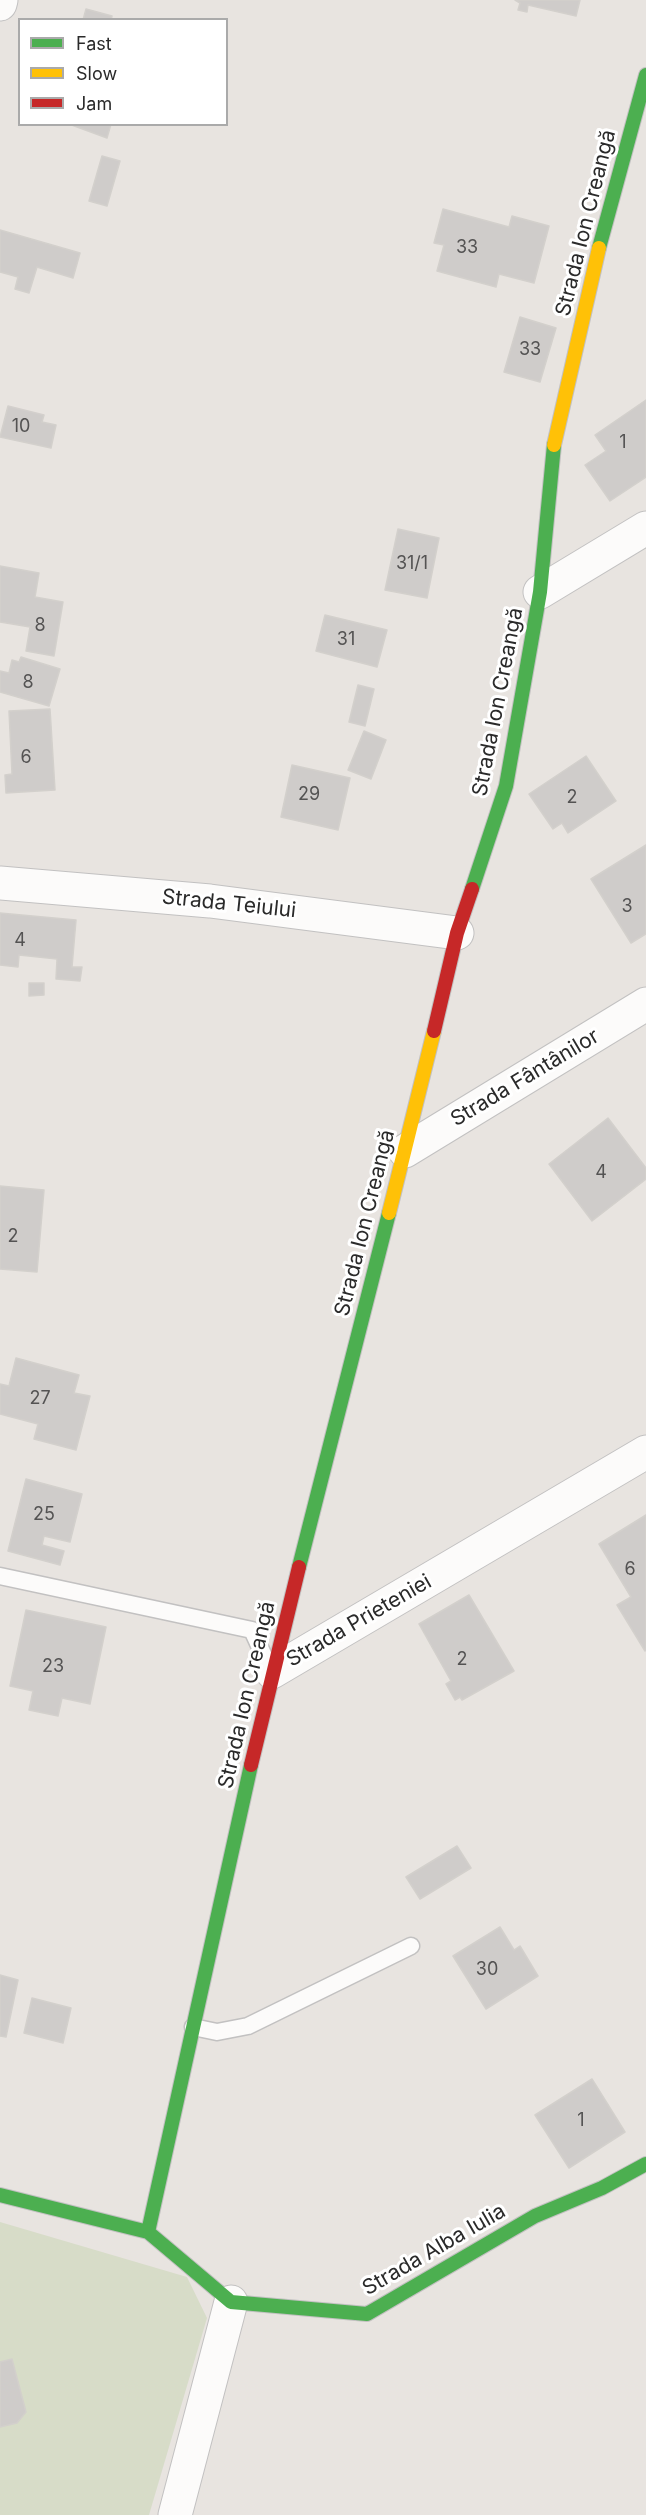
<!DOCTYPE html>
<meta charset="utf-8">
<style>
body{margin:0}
#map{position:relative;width:646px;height:2515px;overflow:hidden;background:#e8e4e0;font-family:Inter,sans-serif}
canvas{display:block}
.legend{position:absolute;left:18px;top:18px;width:210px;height:108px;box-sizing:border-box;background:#fff;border:2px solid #aaa;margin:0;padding:8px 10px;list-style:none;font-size:18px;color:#2a2a2a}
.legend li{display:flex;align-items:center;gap:12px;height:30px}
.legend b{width:30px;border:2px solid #aaa}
</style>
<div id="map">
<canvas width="646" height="2515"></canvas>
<ul class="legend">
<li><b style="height:8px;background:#4caf50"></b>Fast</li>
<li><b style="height:8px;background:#ffc107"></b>Slow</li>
<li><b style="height:8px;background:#c62828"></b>Jam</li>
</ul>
</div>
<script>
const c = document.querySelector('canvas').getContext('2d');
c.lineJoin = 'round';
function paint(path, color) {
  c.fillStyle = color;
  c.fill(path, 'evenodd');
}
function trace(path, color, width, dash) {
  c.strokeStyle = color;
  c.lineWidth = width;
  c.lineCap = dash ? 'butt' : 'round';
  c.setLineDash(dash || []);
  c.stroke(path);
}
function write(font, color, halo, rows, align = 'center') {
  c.font = font + ' Inter,sans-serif';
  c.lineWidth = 6;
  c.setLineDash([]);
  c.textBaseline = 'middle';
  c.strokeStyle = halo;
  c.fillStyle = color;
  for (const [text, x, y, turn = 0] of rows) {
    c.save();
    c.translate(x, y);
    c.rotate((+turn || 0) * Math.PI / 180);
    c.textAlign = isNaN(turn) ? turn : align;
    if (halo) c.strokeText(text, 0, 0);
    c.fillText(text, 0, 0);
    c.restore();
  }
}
const cemetery = new Path2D(`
 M 0,2222 L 187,2277 L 207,2318 L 149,2515 L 0,2515 Z`);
const building = new Path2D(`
 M 515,0 L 580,0 L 576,16 L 528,5 L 527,12 L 518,10 L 520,3 Z
 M 86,9 L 112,16 L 111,20 L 83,20 Z
 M 69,124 L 111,124 L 107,138 Z
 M 102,156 L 120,161 L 107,206 L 89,201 Z
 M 443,209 L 509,227 L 512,216 L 549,226 L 534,283 L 499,274 L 496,287 L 437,271 L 444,245 L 434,243 Z
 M 0,230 L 80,253 L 73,278 L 37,267 L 29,293 L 15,289 L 18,277 L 0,272 Z
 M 520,317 L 556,328 L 540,382 L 504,372 Z
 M 646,400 L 646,477 L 610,501 L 585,465 L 606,451 L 595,435 Z
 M 8,406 L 44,415 L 42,422 L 56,425 L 51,448 L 0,437 Z
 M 398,529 L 439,538 L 427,598 L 385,590 Z
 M 0,566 L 39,573 L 35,597 L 63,602 L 54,656 L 26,651 L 30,627 L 0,622 Z
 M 325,615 L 387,630 L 377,667 L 316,651 Z
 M 21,657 L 60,669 L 49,706 L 0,692 L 0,671 L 9,673 L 12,660 L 19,662 Z
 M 358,685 L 374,689 L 365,726 L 349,722 Z
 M 50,709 L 55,790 L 6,793 L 5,775 L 12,774 L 9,711 Z
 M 364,731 L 386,740 L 371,779 L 348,770 Z
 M 586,756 L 616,801 L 568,833 L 562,823 L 553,829 L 529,794 Z
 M 292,765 L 350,778 L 338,830 L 281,817 Z
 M 646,845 L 646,934 L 631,943 L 591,879 Z
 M 0,913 L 76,920 L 72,967 L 82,967 L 80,981 L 56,979 L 57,959 L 19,955 L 18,967 L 0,965 Z
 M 29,983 L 44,983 L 44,995 L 29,996 Z
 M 608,1118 L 646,1168 L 646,1179 L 592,1221 L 549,1164 Z
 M 0,1186 L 44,1190 L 37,1272 L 0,1269 Z
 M 16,1358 L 79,1375 L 74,1393 L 90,1396 L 76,1450 L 34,1439 L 38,1424 L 0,1414 L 0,1384 L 9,1386 Z
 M 26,1479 L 82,1494 L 70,1542 L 44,1536 L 42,1545 L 64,1551 L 60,1565 L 8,1551 Z
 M 646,1515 L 646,1650 L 645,1651 L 617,1605 L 631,1597 L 599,1544 Z
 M 469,1595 L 514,1671 L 462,1700 L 460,1697 L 455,1700 L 446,1684 L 451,1681 L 419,1624 Z
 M 26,1610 L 106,1627 L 90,1704 L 62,1698 L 58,1716 L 29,1710 L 33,1691 L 10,1686 Z
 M 457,1846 L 471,1868 L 420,1899 L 406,1877 Z
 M 500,1927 L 514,1950 L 520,1946 L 538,1976 L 486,2009 L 453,1956 Z
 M 0,1975 L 18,1980 L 6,2037 L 0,2036 Z
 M 32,1998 L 71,2008 L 63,2043 L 24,2033 Z
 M 592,2079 L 625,2132 L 569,2168 L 535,2115 Z
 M 12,2359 L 26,2412 L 17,2423 L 0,2427 L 0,2362 Z`);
const lane = new Path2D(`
 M 0,1576 L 252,1630 L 269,1667
 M 193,2027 L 217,2032 L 248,2026 L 411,1946`);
const street = new Path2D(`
 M 0,4 L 1,0
 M 540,592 L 646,528
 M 0,883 L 210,901 L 457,933
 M 405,1151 L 646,1004
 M 272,1672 L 646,1452
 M 175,2515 L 231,2302`);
const fast = new Path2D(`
 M 599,248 L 646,75
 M 472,889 L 506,786 L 540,592 L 554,445
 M 299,1567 L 389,1213
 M 0,2195 L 148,2232 L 231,2302 L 367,2314 L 535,2216 L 602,2188 L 646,2164
 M 148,2232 L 251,1765`);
const slow = new Path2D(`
 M 554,445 L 599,248
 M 389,1213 L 434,1031`);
const jam = new Path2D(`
 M 434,1031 L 457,933 L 472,889
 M 251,1765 L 299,1567`);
const numberNames = [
 ["33",467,248],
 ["33",530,350],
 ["10",21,427],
 ["1",623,443],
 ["31/1",412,564],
 ["8",40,626],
 ["31",346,640],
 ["8",28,683],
 ["6",26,758],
 ["29",309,795],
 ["2",572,798],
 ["3",627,907],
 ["4",20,941],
 ["4",601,1173],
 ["2",13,1237],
 ["27",40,1399],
 ["25",44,1515],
 ["6",630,1570],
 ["2",462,1660],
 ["23",53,1667],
 ["30",487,1970],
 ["1",581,2121]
];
const streetNames = [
 ["Strada Ion Creangă",586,223,-76],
 ["Strada Ion Creangă",498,702,-79],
 ["Strada Teiului",229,904,6],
 ["Strada Fântânilor",525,1078,-31],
 ["Strada Ion Creangă",365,1223,-76],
 ["Strada Prieteniei",359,1621,-30],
 ["Strada Ion Creangă",247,1695,-77],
 ["Strada Alba Iulia",434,2250,-30]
];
paint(cemetery, '#d7dcc8');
paint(building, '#cfccca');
trace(building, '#d3d0cc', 1.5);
trace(lane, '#c2c1c1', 19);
trace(street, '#c2c1c1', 35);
trace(fast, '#c2c1c1', 16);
trace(slow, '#c2c1c1', 16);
trace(jam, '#c2c1c1', 16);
trace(lane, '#fcfbfa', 16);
trace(street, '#fcfbfa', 33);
trace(fast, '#4caf50', 14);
trace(slow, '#ffc107', 14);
trace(jam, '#c62828', 14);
write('18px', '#545353', null, numberNames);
write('21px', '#2a2a2a', '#fff', streetNames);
</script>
